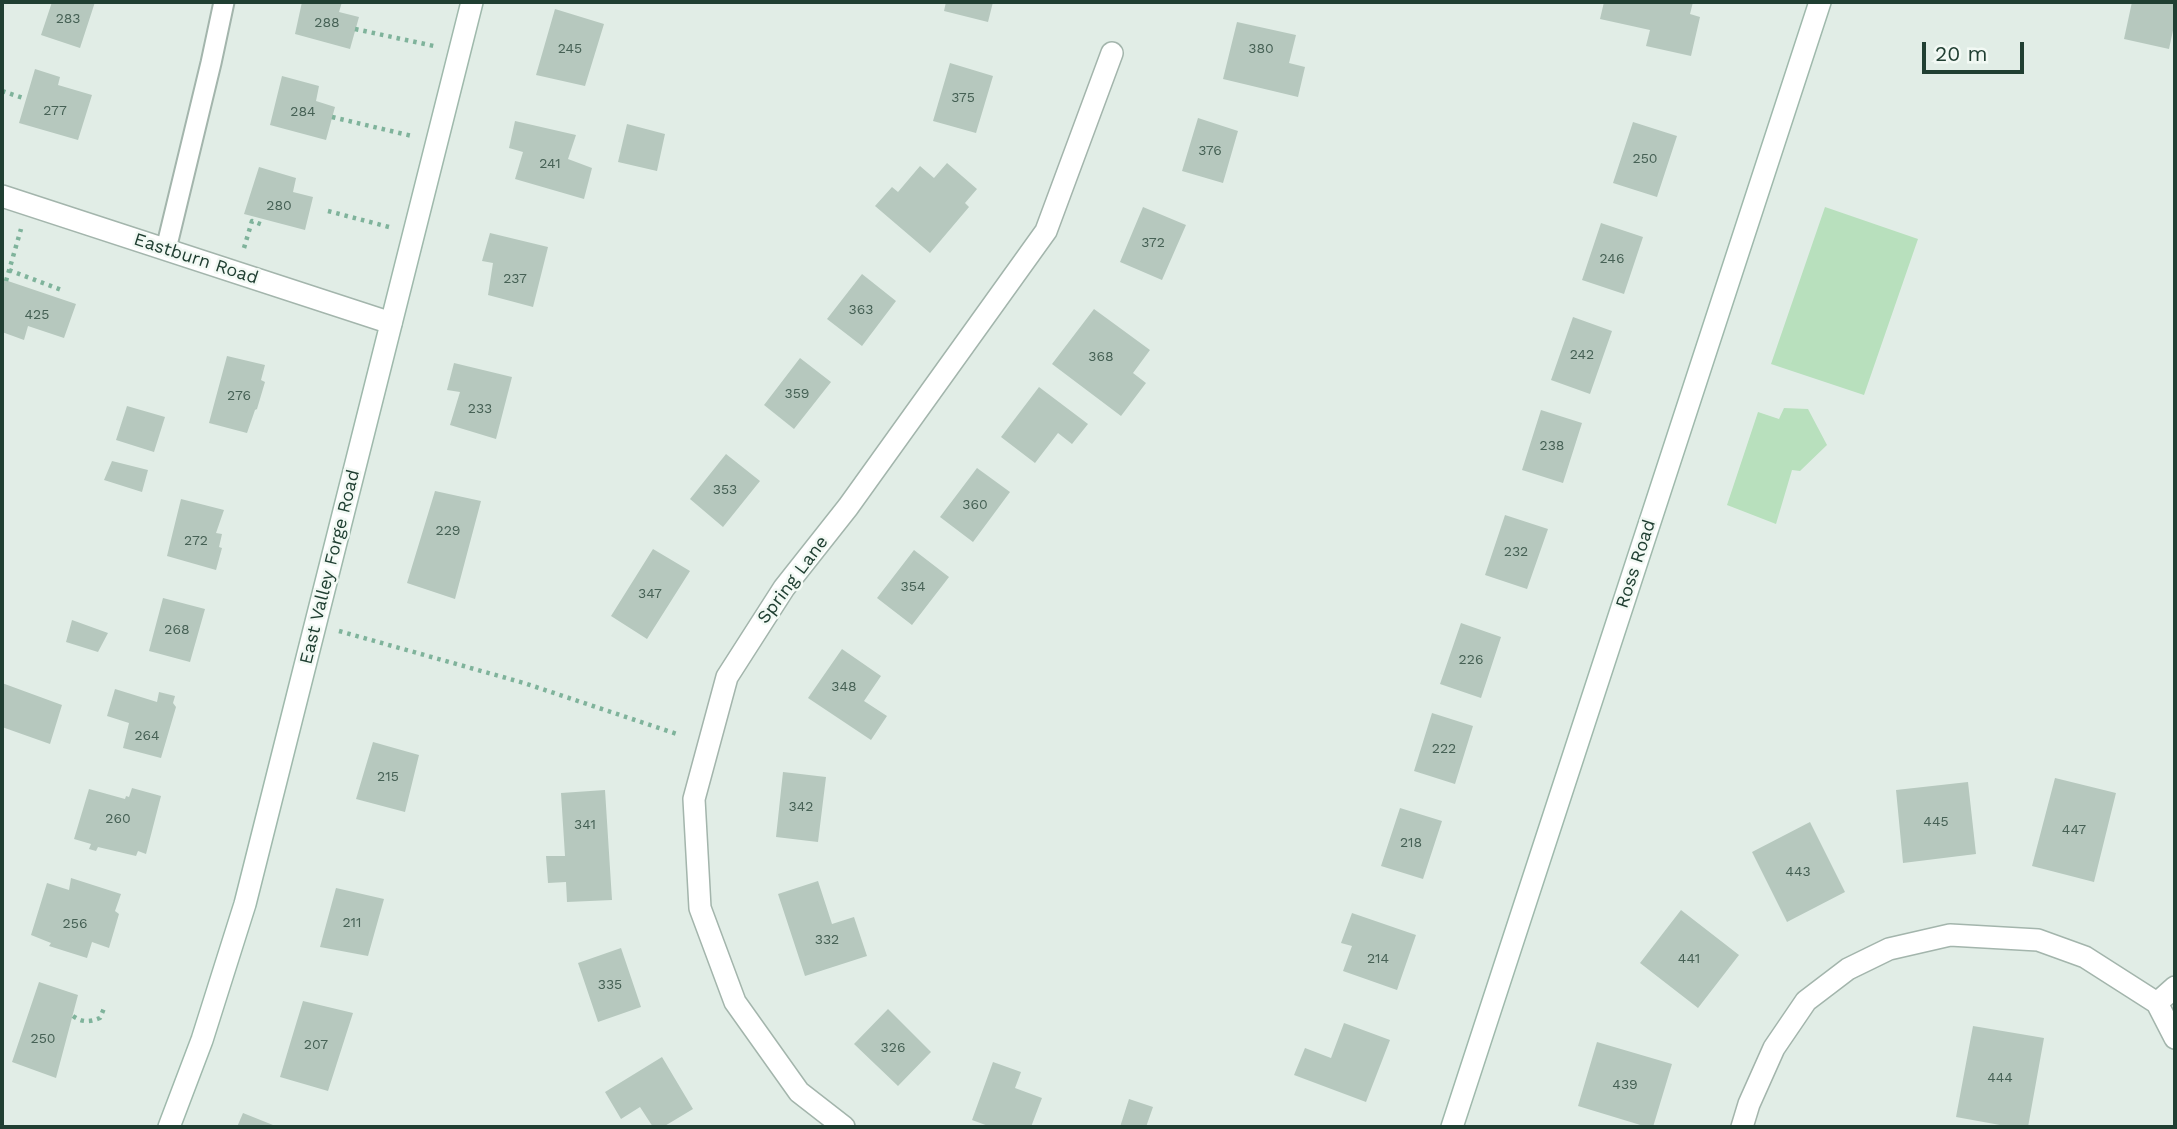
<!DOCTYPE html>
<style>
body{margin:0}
#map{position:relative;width:2177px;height:1129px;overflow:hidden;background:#e1ede6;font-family:"Work Sans",sans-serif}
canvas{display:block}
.frame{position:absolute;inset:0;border:4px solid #203f32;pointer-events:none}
.scale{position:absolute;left:1922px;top:42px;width:102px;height:32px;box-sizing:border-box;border:4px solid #203f32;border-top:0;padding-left:9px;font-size:21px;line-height:24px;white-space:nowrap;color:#203f32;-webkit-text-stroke:5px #f2f9f4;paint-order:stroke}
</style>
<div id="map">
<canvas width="2177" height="1129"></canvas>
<div class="frame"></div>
<div class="scale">20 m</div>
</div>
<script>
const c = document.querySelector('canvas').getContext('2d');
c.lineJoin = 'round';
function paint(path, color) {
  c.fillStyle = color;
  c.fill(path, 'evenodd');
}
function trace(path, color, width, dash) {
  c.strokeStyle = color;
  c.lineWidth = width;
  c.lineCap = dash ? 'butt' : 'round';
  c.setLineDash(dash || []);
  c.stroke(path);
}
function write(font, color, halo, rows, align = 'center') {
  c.font = font + ' "Work Sans",sans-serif';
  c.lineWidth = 5;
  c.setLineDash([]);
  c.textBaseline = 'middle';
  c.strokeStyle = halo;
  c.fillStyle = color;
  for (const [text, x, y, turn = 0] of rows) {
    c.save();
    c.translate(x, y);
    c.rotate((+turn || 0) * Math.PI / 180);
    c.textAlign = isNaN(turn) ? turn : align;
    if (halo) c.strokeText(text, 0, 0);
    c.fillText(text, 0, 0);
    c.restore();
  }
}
const green = new Path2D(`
 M 1825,207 L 1918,239 L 1864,395 L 1771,364 Z
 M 1784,408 L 1808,409 L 1827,445 L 1800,471 L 1792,470 L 1776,524 L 1727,505 L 1758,412 L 1779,419 Z`);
const building = new Path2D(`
 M 52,2 L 95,2 L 80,48 L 41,35 Z
 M 302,2 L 342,2 L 339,12 L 359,17 L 350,49 L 295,34 Z
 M 946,2 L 993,2 L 988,22 L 944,11 Z
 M 1604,2 L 1693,2 L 1690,14 L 1700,17 L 1691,56 L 1646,46 L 1650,30 L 1600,19 Z
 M 2132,2 L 2175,2 L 2175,21 L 2169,49 L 2124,39 Z
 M 555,9 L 604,24 L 585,86 L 536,75 Z
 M 1237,22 L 1296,35 L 1289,63 L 1305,67 L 1298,97 L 1223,79 Z
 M 950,63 L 993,76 L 976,133 L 933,121 Z
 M 35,69 L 60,77 L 58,85 L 92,95 L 78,140 L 19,123 Z
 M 282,76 L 319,86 L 316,101 L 335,107 L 326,140 L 270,125 Z
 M 1198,118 L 1238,131 L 1223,183 L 1182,171 Z
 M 515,121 L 576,135 L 568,159 L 592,168 L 584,199 L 515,179 L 523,152 L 509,148 Z
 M 1633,122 L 1677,136 L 1657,197 L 1613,183 Z
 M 627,124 L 665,134 L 657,171 L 618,162 Z
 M 947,163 L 977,189 L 965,203 L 969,207 L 930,253 L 875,206 L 892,187 L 898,192 L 920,166 L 934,178 Z
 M 259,167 L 296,178 L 293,192 L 313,197 L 305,230 L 244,214 Z
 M 1143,207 L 1186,225 L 1162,280 L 1120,262 Z
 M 1601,223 L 1643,237 L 1624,294 L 1582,280 Z
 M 490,233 L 548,247 L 533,307 L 488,295 L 493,263 L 482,261 Z
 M 862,274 L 896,301 L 862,346 L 827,319 Z
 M 2,279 L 76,304 L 64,338 L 28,326 L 24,340 L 2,332 Z
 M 1094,309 L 1150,350 L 1133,373 L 1146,383 L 1121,416 L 1052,364 Z
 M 1573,317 L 1612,331 L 1590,394 L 1551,380 Z
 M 227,356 L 265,365 L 261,380 L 265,382 L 257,409 L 255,410 L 247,433 L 209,423 Z
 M 800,358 L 831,382 L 794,429 L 764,405 Z
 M 454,363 L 512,377 L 496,439 L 450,425 L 460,392 L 447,390 Z
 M 1039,387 L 1088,424 L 1072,444 L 1058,433 L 1035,463 L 1001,437 Z
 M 127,406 L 165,417 L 154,452 L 116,440 Z
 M 1541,410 L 1582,423 L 1563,483 L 1522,470 Z
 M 726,454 L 760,481 L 723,527 L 690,499 Z
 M 112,461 L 148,470 L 142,492 L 104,480 Z
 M 977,468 L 1010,492 L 973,542 L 940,517 Z
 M 435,491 L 481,501 L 455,599 L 407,583 Z
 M 181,499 L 224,510 L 216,533 L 222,534 L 219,547 L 222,548 L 216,570 L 167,556 Z
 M 1505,515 L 1548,529 L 1527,589 L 1485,575 Z
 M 653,549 L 690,571 L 647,639 L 611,616 Z
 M 914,550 L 949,577 L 912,625 L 877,598 Z
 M 163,598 L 205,609 L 190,662 L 149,651 Z
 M 72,620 L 108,633 L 98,652 L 66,642 Z
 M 1461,623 L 1501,637 L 1481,698 L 1440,684 Z
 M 842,649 L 881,676 L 864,701 L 887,716 L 871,740 L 808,698 Z
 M 2,683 L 62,705 L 50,744 L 2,727 Z
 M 115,689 L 157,702 L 159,692 L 175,696 L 173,703 L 176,707 L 161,758 L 123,748 L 129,723 L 107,716 Z
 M 1432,713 L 1473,726 L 1455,784 L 1414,771 Z
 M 373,742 L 419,755 L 405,812 L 356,799 Z
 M 783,772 L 826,777 L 818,842 L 776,837 Z
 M 2055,778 L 2116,793 L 2094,882 L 2032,866 Z
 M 1968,782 L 1976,854 L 1903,863 L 1896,790 Z
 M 132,788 L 161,796 L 146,854 L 138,851 L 136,856 L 98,847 L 96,851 L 89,849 L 91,844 L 74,839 L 89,789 L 125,799 L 126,796 L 129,797 Z
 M 605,790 L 612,900 L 567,902 L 566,882 L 548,883 L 546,856 L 565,856 L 561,793 Z
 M 1400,808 L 1442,821 L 1423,879 L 1381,866 Z
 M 1810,822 L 1845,892 L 1787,922 L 1752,852 Z
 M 71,878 L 121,894 L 115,911 L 119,914 L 109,948 L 92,942 L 87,958 L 49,946 L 51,943 L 31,935 L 47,883 L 69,890 Z
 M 818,881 L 832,924 L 854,917 L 867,956 L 805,976 L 778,894 Z
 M 336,888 L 384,899 L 368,956 L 320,947 Z
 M 1681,910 L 1739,955 L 1698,1008 L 1640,963 Z
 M 1352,913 L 1416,935 L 1397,990 L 1343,971 L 1352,946 L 1341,943 Z
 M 621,948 L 641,1007 L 598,1022 L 578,963 Z
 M 39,982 L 78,995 L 56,1078 L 12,1062 Z
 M 303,1001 L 353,1013 L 328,1091 L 280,1077 Z
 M 888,1009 L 931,1052 L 898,1086 L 854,1044 Z
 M 1344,1023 L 1390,1040 L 1366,1102 L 1294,1075 L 1305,1048 L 1331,1058 Z
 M 1973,1026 L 2044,1038 L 2028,1127 L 2011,1127 L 1956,1117 Z
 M 1597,1042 L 1672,1064 L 1653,1127 L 1647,1127 L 1578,1106 Z
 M 662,1057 L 693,1109 L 663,1127 L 653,1127 L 640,1107 L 621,1119 L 605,1092 Z
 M 993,1062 L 1021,1072 L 1015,1088 L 1042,1098 L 1031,1127 L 991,1127 L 972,1120 Z
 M 1129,1099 L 1153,1107 L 1146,1127 L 1120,1127 Z
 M 243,1113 L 278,1127 L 237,1127 Z`);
const path = new Path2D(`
 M 355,29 L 434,46
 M 2,91 L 26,99
 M 332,117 L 412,136
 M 328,211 L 389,227
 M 244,248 L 252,221 L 263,225
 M 9,270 L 64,291
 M 6,281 L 21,229
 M 339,631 L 524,683 L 680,735
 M 73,1016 C 83,1023 90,1022 100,1018 L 105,1006`);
const lane = new Path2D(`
 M 166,249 L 211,63 L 224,2`);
const street = new Path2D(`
 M 2,196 L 391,323
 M 2157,1003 L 2175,987
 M 844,1127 L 799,1092 L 735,1002 L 700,908 L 694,799 L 727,677 L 784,588 L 848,507 L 1046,231 L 1112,53
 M 1742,1127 L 1749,1104 L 1774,1048 L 1806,1001 L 1848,969 L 1889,949 L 1950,935 L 2038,940 L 2085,957 L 2157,1003 L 2175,1038`);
const secondary = new Path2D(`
 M 169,1127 L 202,1040 L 245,904 L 472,2
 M 1452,1127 L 1820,2`);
const numberNames = [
 ["283",68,19],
 ["288",327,23],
 ["245",570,49],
 ["380",1261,49],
 ["375",963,98],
 ["277",55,111],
 ["284",303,112],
 ["376",1210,151],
 ["250",1645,159],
 ["241",550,164],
 ["280",279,206],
 ["372",1153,243],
 ["246",1612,259],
 ["237",515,279],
 ["363",861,310],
 ["425",37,315],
 ["242",1582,355],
 ["368",1101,357],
 ["359",797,394],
 ["276",239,396],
 ["233",480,409],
 ["238",1552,446],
 ["353",725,490],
 ["360",975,505],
 ["229",448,531],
 ["272",196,541],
 ["232",1516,552],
 ["354",913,587],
 ["347",650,594],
 ["268",177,630],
 ["226",1471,660],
 ["348",844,687],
 ["264",147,736],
 ["222",1444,749],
 ["215",388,777],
 ["342",801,807],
 ["260",118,819],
 ["445",1936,822],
 ["341",585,825],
 ["447",2074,830],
 ["218",1411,843],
 ["443",1798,872],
 ["211",352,923],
 ["256",75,924],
 ["332",827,940],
 ["214",1378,959],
 ["441",1689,959],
 ["335",610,985],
 ["250",43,1039],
 ["207",316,1045],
 ["326",893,1048],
 ["444",2000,1078],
 ["439",1625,1085]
];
const streetNames = [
 ["Eastburn Road",196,259,18],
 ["Ross Road",1636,564,-72],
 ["East Valley Forge Road",330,567,-76],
 ["Spring Lane",793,580,-53]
];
paint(green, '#b8e0bd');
paint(building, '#b6c8be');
trace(lane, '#a3b5ac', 23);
trace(street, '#a3b5ac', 24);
trace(secondary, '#9fb9ac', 24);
trace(path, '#7fb39b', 4.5, [3.5, 5]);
trace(lane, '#fff', 19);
trace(street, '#fff', 21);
trace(secondary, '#fff', 21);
write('14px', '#466155', null, numberNames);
write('18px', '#203f32', '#f2f9f4', streetNames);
</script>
